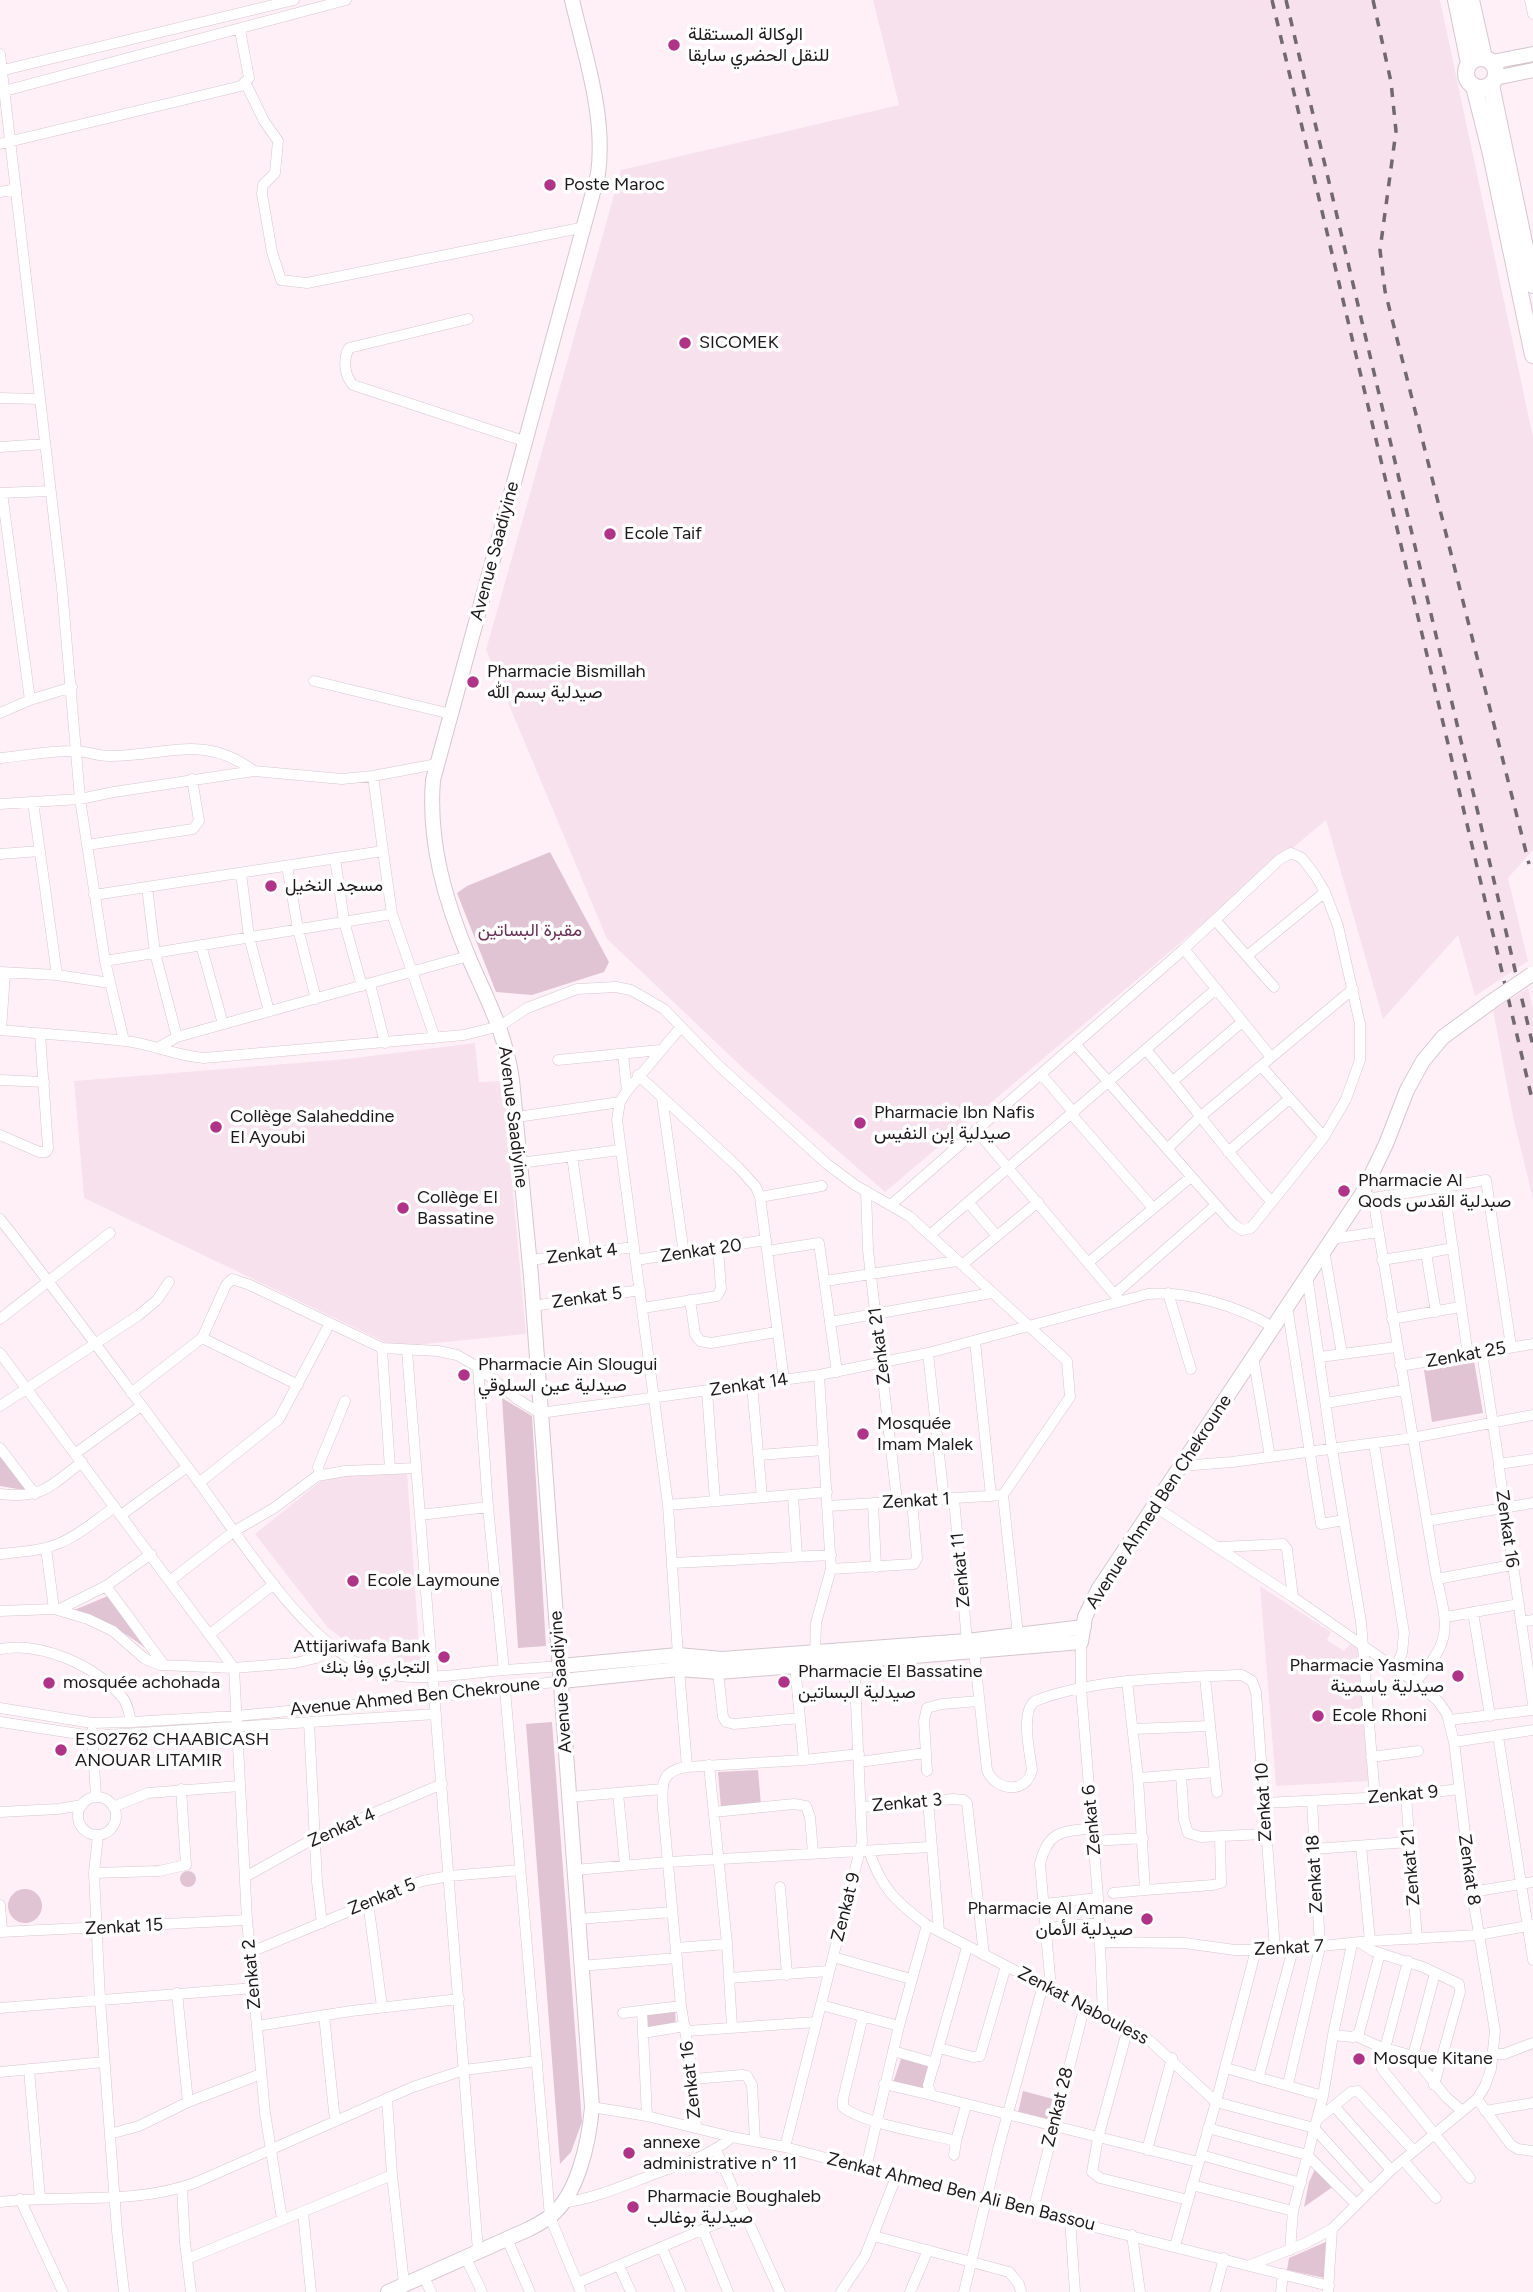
<!DOCTYPE html>
<meta charset="utf-8">
<style>
body{margin:0}
canvas{display:block;background:#fff0f8}
</style>
<canvas width="1533" height="2292"></canvas>
<script>
const c = document.querySelector('canvas').getContext('2d');
c.lineJoin = 'round';
function paint(path, color) {
  c.fillStyle = color;
  c.fill(path, 'evenodd');
}
function trace(path, color, width, dash) {
  c.strokeStyle = color;
  c.lineWidth = width;
  c.lineCap = dash ? 'butt' : 'round';
  c.setLineDash(dash || []);
  c.stroke(path);
}
function write(font, color, halo, rows, align = 'center') {
  c.font = font + ' Figtree,Vazirmatn,sans-serif';
  c.lineWidth = 7;
  c.setLineDash([]);
  c.textBaseline = 'middle';
  c.strokeStyle = halo;
  c.fillStyle = color;
  for (const [text, x, y, turn = 0] of rows) {
    c.save();
    c.translate(x, y);
    c.rotate((+turn || 0) * Math.PI / 180);
    c.textAlign = isNaN(turn) ? turn : align;
    if (halo) c.strokeText(text, 0, 0);
    c.fillText(text, 0, 0);
    c.restore();
  }
}
const built = new Path2D(`
 M 873,0 L 1440,0 L 1533,437 L 1533,850 L 1508,878 L 1528,961 L 1475,996 L 1458,935 L 1383,1019 L 1326,820 L 885,1192 L 745,1070 L 607,939 L 486,650 L 621,170 L 899,105 Z
 M 1528,988 L 1533,1009 L 1533,1199 L 1513,1117 L 1493,1010 Z
 M 475,1043 L 479,1082 L 503,1081 L 526,1334 L 395,1347 L 84,1198 L 74,1081 L 347,1059 Z
 M 407,1472 L 420,1661 L 397,1663 L 395,1642 L 351,1645 L 328,1628 L 255,1534 L 327,1476 Z
 M 1260,1586 L 1331,1632 L 1327,1640 L 1344,1651 L 1350,1644 L 1361,1651 L 1370,1781 L 1276,1786 Z`);
const green = new Path2D(`
 M 550,852 L 609,962 L 604,972 L 532,995 L 496,992 L 457,893 L 467,886 Z
 M 1474,1361 L 1483,1413 L 1432,1422 L 1424,1370 Z
 M 502,1398 L 532,1416 L 546,1646 L 518,1648 Z
 M 0,1453 L 29,1491 L 0,1486 Z
 M 108,1596 L 145,1648 C 122,1630 101,1619 74,1610 Z
 M 552,1722 L 582,2122 L 571,2152 L 560,2164 L 526,1724 Z
 M 758,1770 L 761,1805 L 721,1808 L 718,1772 Z
 M180 1879a8 8 0 1 1 16 0a8 8 0 1 1-16 0Z
 M8 1906a17 17 0 1 1 34 0a17 17 0 1 1-34 0Z
 M 675,2011 L 676,2027 L 647,2029 L 647,2014 Z
 M 902,2056 L 931,2064 L 924,2091 L 893,2083 Z
 M 1023,2091 L 1057,2100 L 1052,2121 L 1018,2113 Z
 M 1315,2169 L 1334,2186 L 1304,2207 L 1309,2182 Z
 M 1328,2241 L 1325,2278 L 1287,2270 L 1289,2258 Z`);
const street = new Path2D(`
 M 1530,0 L 1533,14
 M 0,54 L 62,588 L 80,799 L 105,961 L 124,1041
 M 0,71 L 294,0
 M 246,84 L 264,121 L 278,141 L 275,173 L 263,185 L 262,194 L 272,252 L 281,280 L 307,283 L 585,227
 M 1,92 L 346,0
 M 0,144 L 241,86 L 249,78 L 240,30
 M 0,192 L 16,189
 M 468,319 L 349,348 C 343,359 344,375 353,385 L 524,441
 M 0,398 L 40,399
 M 0,447 L 45,444
 M 0,493 L 50,491
 M 2,493 L 30,700
 M 314,681 L 451,714
 M 0,713 L 30,700 L 72,687
 M 0,758 C 24,756 51,750 76,751 C 86,751 97,756 108,756 C 164,757 202,732 254,771
 M 33,802 L 57,975
 M 0,804 L 80,799 L 114,792 L 254,771 L 342,779 L 373,776 L 437,764
 M 87,845 L 193,829 L 199,821 L 192,779
 M 383,851 L 392,914 L 435,1038
 M 0,854 L 40,851
 M 335,858 L 344,921 L 362,986
 M 287,866 L 298,929 L 316,999
 M 241,873 L 249,937 L 269,1011
 M 147,887 L 155,953 L 177,1037
 M 94,895 L 383,851 L 373,776
 M 1216,921 L 1274,987
 M 201,945 L 223,1024
 M 1184,949 L 1271,1057
 M 1247,956 L 1325,892
 M 105,961 L 392,914
 M 0,972 L 57,975 L 110,983
 M 370,984 L 385,1043
 M 0,1030 C 41,1034 84,1036 125,1041 C 153,1044 176,1056 204,1058 L 464,1035 L 500,1026 L 527,1008 L 577,989 L 616,987 L 631,990 L 664,1009 L 717,1064 L 827,1164 L 855,1185 L 909,1216 L 1067,1361 L 1070,1397 L 1003,1495
 M 1,1030 L 5,973
 M 159,1047 L 177,1037 L 468,956
 M 1146,1050 C 1190,1100 1227,1154 1272,1202
 M 623,1054 L 627,1091
 M 558,1060 L 660,1050
 M 1261,1066 L 1324,1137
 M 1041,1074 L 1074,1113
 M 638,1075 L 738,1167 L 756,1187 L 760,1197 L 784,1380
 M 0,1080 L 44,1082
 M 1173,1081 L 1242,1022
 M 662,1098 L 684,1254
 M 1072,1115 L 1153,1208
 M 517,1117 L 620,1102
 M 976,1130 L 1120,1301
 M 0,1135 L 39,1152 L 46,1152 L 48,1148 L 40,1034
 M 1167,1149 L 1200,1117 L 1353,989
 M 1228,1152 L 1289,1099
 M 572,1156 L 586,1253
 M 520,1163 L 620,1150
 M 1444,1187 L 1486,1180 L 1511,1346
 M 866,1191 L 868,1250 L 897,1501
 M 1362,1194 L 1373,1198 L 1436,1575 C 1448,1628 1453,1639 1415,1682
 M 760,1197 L 822,1186
 M 1373,1198 L 1444,1187 L 1468,1355
 M 968,1202 L 997,1236
 M 892,1204 L 1184,949 L 1280,859 L 1291,853 L 1302,858 L 1315,875 L 1325,892 L 1338,926 L 1360,1024 L 1360,1060 L 1346,1099 L 1324,1137 L 1251,1228 L 1242,1230 L 1233,1224 L 1076,1045
 M 0,1219 C 67,1304 130,1391 195,1477 C 237,1533 305,1646 372,1670 C 409,1683 454,1675 492,1671 C 515,1669 538,1668 561,1666
 M 930,1235 L 1216,989
 M 1331,1239 L 1378,1232
 M 1324,1250 L 1342,1354
 M 767,1251 L 819,1243 L 837,1372
 M 1426,1253 L 1453,1248
 M 530,1260 L 634,1247
 M 636,1260 L 766,1240
 M 1382,1260 L 1426,1253 L 1436,1312
 M 1089,1262 L 1191,1177
 M 962,1265 L 1038,1202
 M 1307,1275 L 1332,1449 L 1361,1622 L 1375,1798
 M 825,1281 L 957,1261
 M 1168,1293 L 1191,1369
 M 1115,1294 L 1216,1205
 M 690,1300 L 695,1334 L 700,1341 L 711,1343 L 776,1332
 M 533,1306 L 640,1290
 M 1287,1306 L 1321,1524 L 1344,1520
 M 643,1308 L 717,1296 L 721,1289 L 718,1249
 M 0,1319 L 110,1233
 M 1392,1319 L 1460,1307
 M 830,1322 L 992,1293
 M 202,1338 L 298,1385
 M 975,1341 L 991,1496
 M 382,1348 L 390,1469
 M 407,1351 L 478,2251
 M 1482,1352 L 1499,1464
 M 0,1353 L 234,1668 L 247,1920 L 265,2113 L 282,2219
 M 928,1353 L 944,1500
 M 1253,1356 L 1270,1457
 M 1320,1357 L 1396,1347
 M 1400,1366 L 1533,1344
 M 478,1367 L 488,1507 L 504,1670
 M 752,1385 L 762,1497
 M 707,1391 L 715,1501
 M 131,1393 L 202,1338 L 226,1285 L 232,1279 L 250,1285 L 382,1348 L 438,1351 L 457,1355 L 478,1367 L 517,1399 L 540,1413 L 819,1375 L 928,1353 L 1148,1294 C 1186,1290 1240,1307 1273,1327
 M 1326,1403 L 1404,1390
 M 0,1406 L 139,1315 L 157,1300 L 169,1282
 M 1374,1443 L 1404,1633 L 1402,1653 L 1395,1669
 M 0,1448 L 35,1494
 M 76,1453 L 141,1406
 M 759,1455 L 824,1450
 M 1533,1459 L 1499,1464 L 1499,1468 L 1533,1704
 M 1181,1466 L 1232,1462 L 1412,1438 L 1533,1415
 M 320,1475 L 318,1467 L 345,1401
 M 199,1483 L 279,1419 L 330,1323
 M 0,1494 C 43,1499 50,1486 82,1462
 M 793,1495 L 797,1556
 M 1003,1495 L 1018,1635
 M 954,1499 L 967,1641
 M 873,1503 L 876,1567
 M 668,1505 L 827,1492
 M 828,1506 L 1003,1495
 M 1154,1506 L 1293,1597 L 1415,1682 L 1438,1701 L 1447,1714 L 1454,1742 L 1472,1892 L 1495,2031 L 1491,2069 L 1485,2086 L 1477,2099 L 1391,2170 L 1332,2229 L 1306,2243 L 1251,2265
 M 121,1515 L 187,1467
 M 420,1515 L 488,1507
 M 1427,1521 L 1533,1503
 M 1220,1547 L 1283,1544 L 1287,1549 L 1293,1597
 M 46,1548 L 54,1609
 M 0,1554 C 20,1552 41,1551 60,1543 C 80,1535 97,1519 115,1507
 M 673,1563 L 831,1555
 M 831,1569 L 914,1564 L 917,1558 L 912,1501
 M 1437,1579 L 1512,1565
 M 171,1580 L 233,1532 L 274,1508 L 317,1476 L 345,1471 L 416,1468
 M 106,1586 L 164,1665
 M 58,1610 L 106,1586 L 151,1554
 M 0,1611 L 54,1609 L 88,1619 L 113,1631 L 145,1659 L 160,1665 L 234,1668 L 295,1663 L 316,1658 L 333,1647
 M 1473,1612 L 1490,1716
 M 1446,1617 L 1519,1604
 M 1521,1622 L 1533,1620
 M 210,1634 L 274,1584
 M 1081,1642 L 1081,1688 L 1098,1898 L 1103,2014
 M 0,1649 C 42,1641 95,1666 122,1697 C 128,1703 129,1714 131,1722
 M 974,1651 L 987,1770 C 995,1791 1026,1795 1032,1770 C 1030,1753 1020,1712 1035,1701 C 1093,1678 1174,1678 1237,1675 L 1242,1675 L 1252,1681 L 1256,1692 L 1275,1950
 M 678,1655 L 668,1505 L 617,1120 L 620,1102 L 627,1091 L 681,1027
 M 815,1657 L 816,1623 L 831,1569 L 819,1375
 M 795,1666 L 804,1760
 M 679,1669 L 687,1767
 M 718,1672 L 723,1717 L 726,1722 L 734,1724 L 800,1718
 M 1205,1677 L 1217,1792
 M 1127,1681 L 1138,1778 L 1145,1890 L 1213,1885 L 1221,1883 L 1220,1837
 M 505,1689 L 550,2217 L 581,2292
 M 0,1708 L 92,1723 L 131,1722 L 236,1716 L 435,1697 L 562,1681
 M 1450,1720 L 1533,1710
 M 0,1722 L 92,1736 L 436,1714
 M 309,1722 L 317,1882 L 322,1923
 M 1133,1729 L 1210,1726
 M 92,1731 L 96,1797
 M 1498,1736 L 1533,1960
 M 1454,1742 L 1533,1730
 M 1371,1757 L 1418,1751
 M 860,1762 L 925,1753
 M 709,1765 L 727,1944 L 732,2027
 M 927,1771 L 924,1721 L 927,1708 L 942,1704 L 979,1701
 M 1181,1775 L 1184,1820 L 1188,1833 L 1201,1837 L 1265,1834
 M 1138,1778 L 1215,1772
 M 618,1793 L 625,1865
 M 1406,1796 L 1417,1939
 M 570,1797 L 662,1789
 M78 1816a19 19 0 1 1 38 0a19 19 0 1 1-38 0Z
 M 928,1801 L 939,1931
 M 1264,1803 L 1406,1796 L 1458,1789
 M 113,1807 L 148,1793 L 240,1786
 M 862,1807 L 953,1799 L 964,1800 L 967,1803 L 984,1955
 M 0,1812 L 58,1809 L 82,1805
 M 714,1812 L 794,1804 L 806,1806 L 810,1817 L 813,1853
 M 98,1835 L 94,1873 L 100,1999 L 117,2231 L 124,2292
 M 1094,1841 L 1143,1838
 M 1361,1846 L 1370,1941
 M 1314,1849 L 1409,1842
 M 869,1851 C 881,1888 896,1902 927,1925 L 1149,2040 L 1216,2102 L 1175,2246
 M 574,1870 L 669,1862 L 930,1847
 M 94,1873 L 159,1871 L 186,1865 L 181,1789
 M 245,1877 L 315,1838 L 442,1784
 M 780,1887 L 787,1975
 M 1472,1892 L 1533,1882
 M 1113,1893 L 1145,1890
 M 368,1902 L 382,2007
 M 1044,1904 L 1098,1898
 M 0,1905 L 2,1932
 M 578,1919 L 672,1912
 M 1046,1928 L 1100,1923
 M 0,1932 L 247,1920
 M 1100,1942 L 1184,1943 L 1235,1950 L 1293,1949 L 1370,1941 L 1478,1935 L 1533,1925
 M 1361,1943 L 1373,1951 L 1423,1967 L 1459,1984 L 1460,1992 L 1434,2085
 M 967,1947 L 928,2085 L 931,2095 L 1198,2162
 M 676,1948 L 727,1944
 M 1256,1950 L 1216,2102 L 1314,2128 L 1370,2190
 M 251,1952 L 422,1881 L 449,1876 L 520,1870
 M 833,1957 L 911,1979
 M 1408,1961 L 1382,2060 L 1382,2069 L 1470,2178
 M 580,1966 L 677,1958
 M 729,1978 L 829,1971
 M 1051,1989 L 1040,1864 C 1048,1830 1062,1832 1093,1828
 M 177,1993 L 188,2102
 M 821,2005 L 899,2026
 M 0,2008 L 254,1988
 M 642,2011 L 647,2116
 M 623,2013 L 681,2006
 M 324,2015 L 335,2121
 M 863,2016 L 843,2099 L 843,2107 C 861,2123 930,2134 956,2141
 M 257,2026 L 351,2011 L 459,1999
 M 1128,2028 L 1098,2138 L 1092,2172 L 1100,2178 L 1188,2200
 M 687,2031 L 816,2022
 M 643,2033 L 685,2026
 M 1333,2035 L 1353,2037 L 1359,2033 L 1380,1953
 M 1356,2036 L 1378,2046 L 1413,2056 L 1446,2097 L 1462,2111
 M 939,2048 L 973,2057 L 980,2056 L 1006,1966
 M 893,2051 L 935,2063
 M 1494,2054 L 1504,2054 L 1533,2043
 M 1413,2056 L 1435,1973
 M 1226,2068 L 1323,2096
 M 29,2069 L 40,2199
 M 0,2072 L 104,2062
 M 1259,2076 L 1293,1949
 M 693,2079 L 742,2075 L 747,2076 L 752,2085 L 755,2141
 M 884,2084 L 931,2095
 M 1288,2084 L 1320,1947 L 1312,1801
 M 387,2098 L 392,2175 L 404,2283
 M 1477,2099 L 1511,2145 L 1518,2149 L 1533,2151
 M 1334,2106 L 1391,2170
 M 592,2107 L 647,2116 L 732,2137 L 785,2147 L 896,2177 L 1329,2286
 M 1485,2111 L 1533,2103
 M 1319,2118 L 1351,2092 L 1358,2091 L 1414,2151
 M 696,2128 L 693,2079 L 681,2006 L 663,1809 C 662,1786 659,1771 687,1767 L 804,1760 L 859,1754
 M 1208,2128 L 1307,2155 L 1356,2204
 M 110,2134 L 139,2126 L 188,2102 L 261,2074
 M 785,2147 L 862,1842 L 854,1657
 M 716,2150 L 780,2292
 M 1147,2150 L 1172,2058
 M 954,2155 L 956,2141 L 966,2105
 M 1201,2155 L 1301,2183
 M 1403,2160 L 1436,2198
 M 866,2168 L 899,2026 L 927,1925
 M 1192,2185 L 1293,2211
 M 182,2188 L 185,2243 L 191,2292
 M 20,2199 L 63,2292
 M 0,2202 C 65,2194 134,2206 197,2182 L 413,2087 L 464,2070 L 537,2061
 M 562,2203 C 593,2199 620,2187 649,2176 C 678,2165 709,2157 732,2137
 M 1033,2210 L 1085,2005
 M 303,2212 L 311,2292
 M 1070,2219 L 1075,2292
 M 703,2230 L 728,2292
 M 1132,2235 L 1140,2292
 M 874,2236 L 1009,2272 L 1019,2284 L 1021,2292
 M 507,2239 L 530,2292
 M 662,2248 L 681,2292
 M 1290,2250 L 1293,2211 L 1323,2096 L 1333,2035 L 1352,1944
 M 465,2256 L 482,2292
 M 187,2259 L 392,2175
 M 619,2266 L 631,2292
 M 423,2275 L 431,2292
 M 577,2283 L 744,2212
 M 1328,2291 L 1332,2229
 M 841,2292 L 865,2256 L 896,2177
 M 910,2292 L 928,2250
 M 964,2292 L 999,2146 L 1043,1985
 M 1215,2292 L 1224,2258
 M 1281,2292 L 1283,2274`);
const secondary = new Path2D(`
 M 1492,62 L 1533,54
 M 1495,78 L 1533,70
 M 561,1666 L 678,1655 L 722,1659 L 967,1641 L 1084,1627
 M 562,1681 L 679,1669 L 718,1672 L 795,1666 L 1081,1642 L 1085,1617 L 1098,1590 L 1362,1194 L 1386,1144 L 1407,1090 L 1423,1061 L 1443,1037 L 1491,1002
 M 388,2292 L 529,2229 C 535,2226 542,2222 548,2218 C 578,2197 589,2141 592,2107 L 531,1276 L 512,1080 C 505,1031 488,1002 469,958 C 445,901 428,842 433,780 L 598,174 C 606,116 585,56 572,0`);
const primary = new Path2D(`
 M 1456,0 L 1469,63
 M 1471,0 L 1484,58
 M1466 73a15 15 0 1 1 30 0a15 15 0 1 1-30 0Z
 M 1491,85 L 1533,285
 M 1474,86 L 1491,154 L 1533,355`);
const rail = new Path2D(`
 M 1272,0 L 1533,1103
 M 1286,0 L 1533,1046
 M 1373,0 L 1391,82 L 1396,131 L 1380,250 L 1385,291 L 1529,864`);
const secondaryBridge = new Path2D(`
 M 1491,1002 L 1532,974`);
const markers = [
 [674,45,7,"#af3488"],
 [550,185,7,"#af3488"],
 [685,343,7,"#af3488"],
 [610,534,7,"#af3488"],
 [473,682,7,"#af3488"],
 [271,886,7,"#af3488"],
 [860,1123,7,"#af3488"],
 [216,1127,7,"#af3488"],
 [1344,1191,7,"#af3488"],
 [403,1208,7,"#af3488"],
 [464,1375,7,"#af3488"],
 [863,1434,7,"#af3488"],
 [353,1581,7,"#af3488"],
 [444,1657,7,"#af3488"],
 [1458,1676,7,"#af3488"],
 [784,1682,7,"#af3488"],
 [49,1683,7,"#af3488"],
 [1318,1716,7,"#af3488"],
 [61,1750,7,"#af3488"],
 [1147,1919,7,"#af3488"],
 [1359,2059,7,"#af3488"],
 [629,2153,7,"#af3488"],
 [633,2207,7,"#af3488"]
];
const poiNames = [
 ["الوكالة المستقلة",688,35],
 ["للنقل الحضري سابقا",688,56],
 ["Poste Maroc",564,185],
 ["SICOMEK",699,343],
 ["Ecole Taif",624,534],
 ["Pharmacie Bismillah",487,672],
 ["صيدلية بسم الله",487,693],
 ["مسجد النخيل",285,886],
 ["Pharmacie Ibn Nafis",874,1113],
 ["صيدلية إبن النفيس",874,1134],
 ["Collège Salaheddine",230,1117],
 ["El Ayoubi",230,1138],
 ["Pharmacie Al",1358,1181],
 ["Qods صبدلية القدس",1358,1202],
 ["Collège El",417,1198],
 ["Bassatine",417,1219],
 ["Pharmacie Ain Slougui",478,1365],
 ["صيدلية عين السلوقي",478,1386],
 ["Mosquée",877,1424],
 ["Imam Malek",877,1445],
 ["Ecole Laymoune",367,1581],
 ["Attijariwafa Bank",430,1647,"right"],
 ["التجاري وفا بنك",430,1668,"right"],
 ["Pharmacie Yasmina",1444,1666,"right"],
 ["صيدلية ياسمينة",1444,1687,"right"],
 ["Pharmacie El Bassatine",798,1672],
 ["صيدلية البساتين",798,1693],
 ["mosquée achohada",63,1683],
 ["Ecole Rhoni",1332,1716],
 ["ES02762 CHAABICASH",75,1740],
 ["ANOUAR LITAMIR",75,1761],
 ["Pharmacie Al Amane",1133,1909,"right"],
 ["صيدلية الأمان",1133,1930,"right"],
 ["Mosque Kitane",1373,2059],
 ["annexe",643,2143],
 ["administrative n° 11",643,2164],
 ["Pharmacie Boughaleb",647,2197],
 ["صيدلية بوغالب",647,2218]
];
const streetNames = [
 ["Avenue Saadiyine",495,551,-75],
 ["Avenue Saadiyine",513,1117,83],
 ["Zenkat 20",701,1251,-8],
 ["Zenkat 4",582,1254,-7],
 ["Zenkat 5",587,1298,-8],
 ["Zenkat 21",880,1346,-97],
 ["Zenkat 25",1466,1355,-10],
 ["Zenkat 14",749,1385,-8],
 ["Zenkat 1",916,1501,-3],
 ["Avenue Ahmed Ben Chekroune",1159,1502,-57],
 ["Zenkat 16",1507,1529,82],
 ["Zenkat 11",961,1570,-95],
 ["Avenue Saadiyine",561,1682,-94],
 ["Avenue Ahmed Ben Chekroune",415,1697,-6],
 ["Zenkat 9",1403,1795,-5],
 ["Zenkat 10",1264,1802,-93],
 ["Zenkat 3",907,1803,-5],
 ["Zenkat 6",1092,1820,-95],
 ["Zenkat 4",342,1828,-24],
 ["Zenkat 21",1411,1867,-95],
 ["Zenkat 8",1469,1870,82],
 ["Zenkat 18",1315,1874,-93],
 ["Zenkat 5",382,1897,-22],
 ["Zenkat 9",846,1907,-76],
 ["Zenkat 15",124,1927,-3],
 ["Zenkat 7",1289,1948,-3],
 ["Zenkat 2",252,1974,-95],
 ["Zenkat Nabouless",1083,2006,28],
 ["Zenkat 16",691,2080,-96],
 ["Zenkat 28",1058,2107,-76],
 ["Zenkat Ahmed Ben Ali Ben Bassou",961,2192,14]
];
const parkNames = [
 ["مقبرة البساتين",530,931]
];
paint(built, '#f7e1ed');
paint(green, '#e1c4d4');
trace(street, '#d5c6ce', 11);
trace(secondary, '#d5c6ce', 16);
trace(primary, '#d5c6ce', 18);
trace(street, '#fff', 10);
trace(secondary, '#fff', 14);
trace(primary, '#fff', 16);
trace(rail, '#72696e', 3.5, [9, 9]);
trace(secondaryBridge, '#d5c6ce', 16, []);
trace(secondaryBridge, '#fff', 14);
for (const [x, y, r, color] of markers) {
  const dot = new Path2D();
  dot.arc(x, y, r, 0, 2 * Math.PI);
  c.fillStyle = color;
  c.fill(dot);
  trace(dot, '#fff', 2.5);
}
write('18px', '#1d181b', '#fff', poiNames, 'left');
write('18px', '#1d181b', '#fff', streetNames);
write('18px', '#693255', '#fff', parkNames);
</script>
